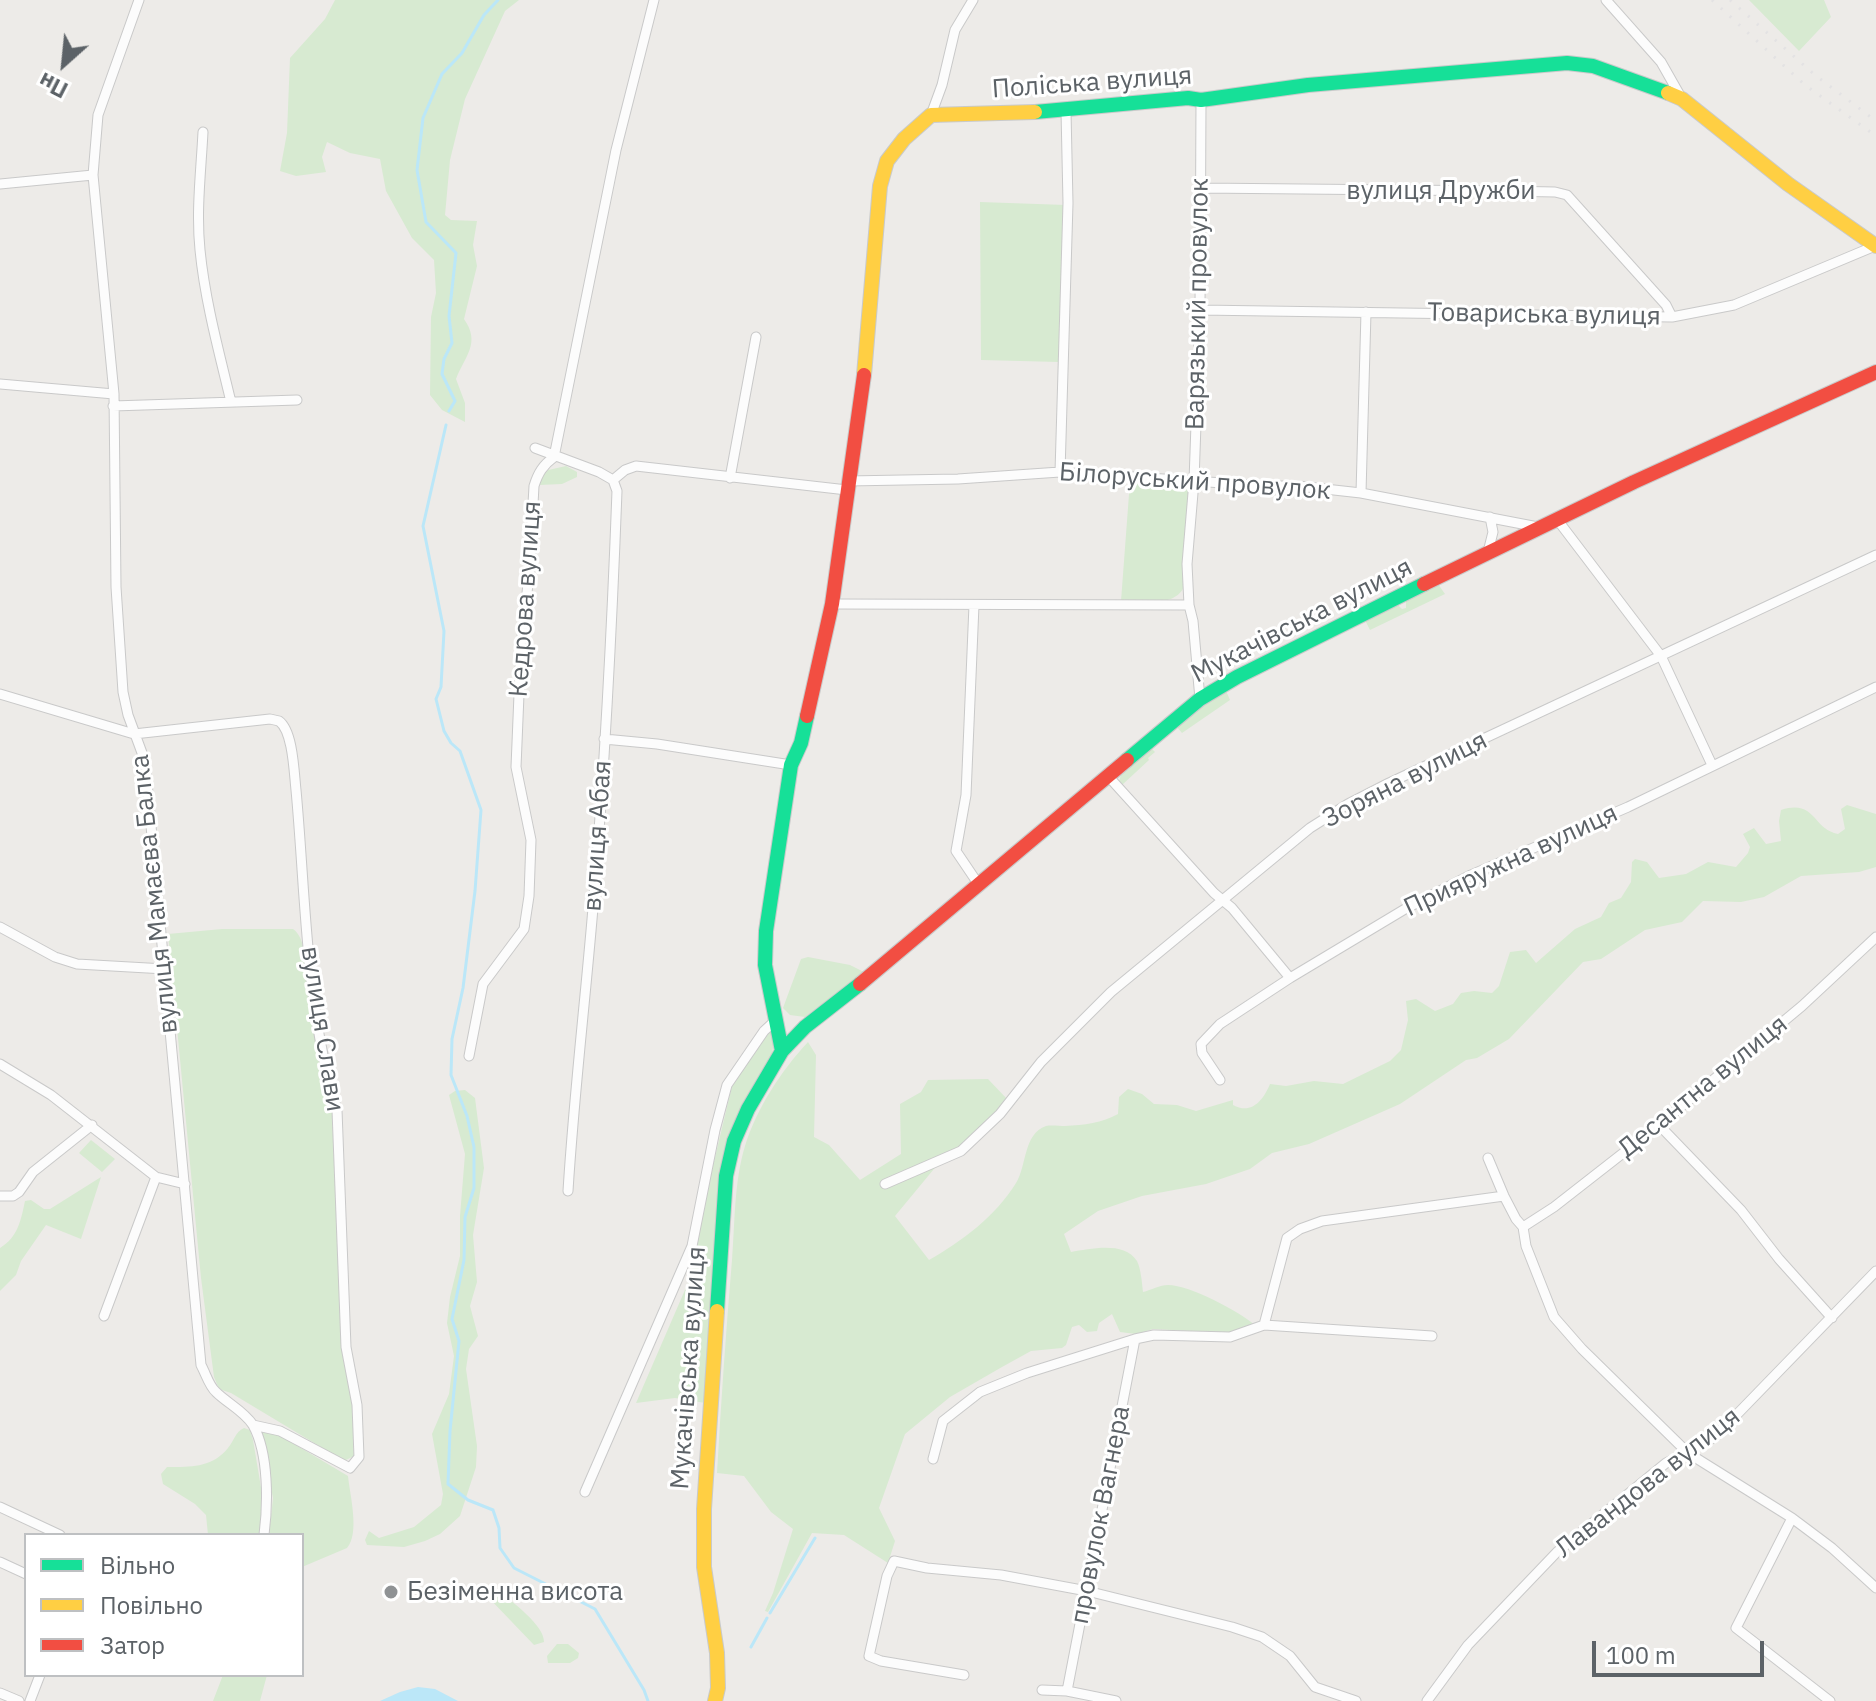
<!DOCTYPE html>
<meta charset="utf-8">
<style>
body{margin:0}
#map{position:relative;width:1876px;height:1701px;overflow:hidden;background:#edebe8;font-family:"IBM Plex Sans",sans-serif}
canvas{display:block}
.legend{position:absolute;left:24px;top:1533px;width:280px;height:144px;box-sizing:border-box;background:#fff;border:2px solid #bec0c2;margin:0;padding:10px 14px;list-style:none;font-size:24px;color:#5c6267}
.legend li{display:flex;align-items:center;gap:16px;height:40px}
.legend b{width:40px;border:2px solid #bec0c2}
.north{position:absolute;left:24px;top:24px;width:80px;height:80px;-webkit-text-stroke:6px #fff;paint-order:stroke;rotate:207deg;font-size:22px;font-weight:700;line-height:32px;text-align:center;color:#5c6267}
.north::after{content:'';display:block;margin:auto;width:28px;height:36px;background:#5c6267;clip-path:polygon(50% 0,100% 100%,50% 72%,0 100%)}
.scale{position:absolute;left:1592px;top:1641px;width:172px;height:36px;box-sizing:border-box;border:4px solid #5c6267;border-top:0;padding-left:10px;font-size:24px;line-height:28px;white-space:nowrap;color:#5c6267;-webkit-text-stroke:6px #fff;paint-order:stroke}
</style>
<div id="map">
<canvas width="1876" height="1701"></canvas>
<ul class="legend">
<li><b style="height:10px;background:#16e098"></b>Вільно</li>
<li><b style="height:10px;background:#ffcf43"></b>Повільно</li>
<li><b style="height:10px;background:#f24e42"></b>Затор</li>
</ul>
<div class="north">Пн</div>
<div class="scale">100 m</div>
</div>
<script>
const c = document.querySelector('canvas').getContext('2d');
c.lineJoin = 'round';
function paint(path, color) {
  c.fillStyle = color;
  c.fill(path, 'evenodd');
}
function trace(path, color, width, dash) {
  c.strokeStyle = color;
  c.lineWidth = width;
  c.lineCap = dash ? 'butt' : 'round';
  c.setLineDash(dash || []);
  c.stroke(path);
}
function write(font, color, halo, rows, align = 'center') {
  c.font = font + ' "IBM Plex Sans",sans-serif';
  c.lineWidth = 6;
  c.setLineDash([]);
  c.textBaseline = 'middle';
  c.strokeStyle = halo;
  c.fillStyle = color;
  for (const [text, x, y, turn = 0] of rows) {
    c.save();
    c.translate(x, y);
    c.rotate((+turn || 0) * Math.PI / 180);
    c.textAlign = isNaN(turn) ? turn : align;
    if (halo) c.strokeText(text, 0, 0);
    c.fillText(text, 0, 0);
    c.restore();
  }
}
const green = new Path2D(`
 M 335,0 L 519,0 L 505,11 L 465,99 L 450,160 L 445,215 L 451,220 L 477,221 L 473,245 L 477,266 L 464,319 C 481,343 465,356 456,379 L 465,403 L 465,422 L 442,410 L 430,395 L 431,317 L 436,293 L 434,260 L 412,238 L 386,191 L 380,159 L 350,153 L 327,142 L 322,157 L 326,172 L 296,176 L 280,171 L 287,133 L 290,58 L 325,19 Z
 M 1749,0 L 1824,0 L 1831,17 L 1799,51 Z
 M 980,202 L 1066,205 L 1065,286 L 1059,362 L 981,360 Z
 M 566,466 L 577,472 L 577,477 L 562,484 L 539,485 L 544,471 Z
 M 1130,481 L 1185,485 L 1188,490 L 1184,587 C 1174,608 1141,601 1121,601 Z
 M 1438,584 L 1445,594 L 1370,630 L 1365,620 L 1397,604 L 1402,609 L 1406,608 L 1406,599 Z
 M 1223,692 L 1227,693 L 1230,700 L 1182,733 L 1176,726 Z
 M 1151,748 L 1155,752 L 1148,758 L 1149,760 L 1122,785 L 1119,782 L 1121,774 Z
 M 1847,805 L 1876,814 L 1876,867 L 1859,872 L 1801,876 L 1764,897 L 1741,902 L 1703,901 L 1682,922 L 1645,930 L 1601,959 L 1583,962 L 1509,1039 L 1477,1058 L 1466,1060 L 1400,1104 L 1309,1144 L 1272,1153 L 1250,1169 L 1206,1184 L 1142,1196 L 1098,1211 L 1064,1234 L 1071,1252 C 1091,1249 1124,1241 1137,1261 C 1141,1269 1142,1283 1143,1292 C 1151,1290 1160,1285 1168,1285 C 1190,1285 1238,1311 1255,1325 L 1230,1333 L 1153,1329 L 1136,1334 L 1120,1332 L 1112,1314 L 1099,1323 L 1097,1331 L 1087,1332 L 1079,1325 L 1072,1327 L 1066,1345 L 1062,1348 L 1031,1351 L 1002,1367 L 950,1397 L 905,1434 L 879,1508 L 895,1541 L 888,1563 L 844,1535 L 812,1533 L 768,1612 L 765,1611 L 773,1593 L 793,1529 L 771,1512 L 744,1476 L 717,1473 C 721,1402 726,1331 732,1260 C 735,1223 734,1182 745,1146 C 757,1108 781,1071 808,1042 L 816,1055 L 814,1137 L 829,1145 L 860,1180 L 901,1154 L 900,1104 L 921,1092 L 928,1080 L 988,1079 L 1008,1100 L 970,1141 L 948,1152 L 895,1216 L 929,1260 C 962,1241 995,1217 1016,1183 C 1027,1166 1023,1134 1046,1126 C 1051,1125 1060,1126 1065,1126 C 1084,1125 1102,1123 1118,1114 L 1119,1097 L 1128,1089 L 1142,1094 L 1154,1104 L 1177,1105 L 1196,1111 L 1233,1100 L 1233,1105 C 1251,1115 1263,1101 1270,1084 L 1286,1086 L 1314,1081 L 1343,1084 L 1390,1061 L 1401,1050 L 1408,1020 L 1406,1001 L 1416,999 L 1435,1011 L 1453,1004 L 1461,993 L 1474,991 L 1492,993 L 1499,986 L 1510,952 L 1526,950 L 1536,963 L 1575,929 L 1601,917 L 1609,903 L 1621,898 L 1631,882 L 1632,862 L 1635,859 L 1647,862 L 1659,878 L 1686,874 L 1708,862 L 1736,867 L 1748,853 L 1750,847 L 1743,834 L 1754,828 L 1766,844 L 1781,841 L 1779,821 L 1781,810 C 1816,799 1812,829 1838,834 L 1845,829 L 1841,809 Z
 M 222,929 L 293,929 C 306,938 304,961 306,976 C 311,1022 320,1067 332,1111 L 342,1348 L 353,1409 L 354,1456 L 344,1461 L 231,1393 L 219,1389 L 214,1377 L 201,1278 L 168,934 Z
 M 808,957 L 850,965 L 864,972 L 805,1017 L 790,1015 L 783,1008 L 801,959 Z
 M 773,1030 L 774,1042 L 772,1054 L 742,1107 L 721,1175 L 705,1403 L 675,1398 L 636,1403 L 691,1276 L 705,1199 L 732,1086 L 742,1066 L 767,1032 Z
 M 465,1090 L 475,1098 L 484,1168 L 473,1235 L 477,1282 L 470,1306 L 478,1336 L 469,1349 L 466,1369 L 477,1446 L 476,1467 L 460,1516 L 440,1534 L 425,1541 L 404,1547 L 367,1545 L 365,1540 L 369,1531 L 379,1538 L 414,1527 L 441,1505 L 443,1494 L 432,1434 L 449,1394 L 454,1356 L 447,1323 L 450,1297 L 460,1256 L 460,1216 L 465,1154 L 449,1095 L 455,1091 Z
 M 91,1140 L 115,1159 L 102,1172 L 79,1153 Z
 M 101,1177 L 81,1239 L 46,1225 L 21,1261 L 16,1275 L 0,1291 L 0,1248 C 18,1237 21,1220 25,1201 L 31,1200 L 44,1209 L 50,1209 Z
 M 244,1428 L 250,1430 L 253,1440 L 265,1511 L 259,1535 L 208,1535 L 206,1515 L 195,1504 L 163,1484 L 161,1474 L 167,1467 C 190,1467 212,1468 228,1448 C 234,1441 235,1432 244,1428 Z
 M 260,1431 L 279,1435 L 348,1476 C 350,1496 360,1533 347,1548 L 302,1567 L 302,1535 L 269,1535 L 273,1498 Z
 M 497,1591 C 511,1600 545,1626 544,1642 L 534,1645 L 488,1597 L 491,1592 Z
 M 557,1644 L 568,1644 L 579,1653 L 578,1658 L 570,1663 L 548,1663 L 547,1656 Z
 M 223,1675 L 267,1675 L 260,1701 L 213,1701 Z`);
const water = new Path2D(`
 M 418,1687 L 435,1689 L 458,1701 L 380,1701 L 400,1692 Z`);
const stream = new Path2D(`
 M 449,411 L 455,401 L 442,374 L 444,359 L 452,343 L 449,316 L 456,253 L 426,222 L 417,170 L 423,118 L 442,74 L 462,53 L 484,15 L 498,0
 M 446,425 L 423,526 L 444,631 L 441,687 L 436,699 L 444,731 L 451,743 L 460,751 L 481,810 L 475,891 L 463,988 L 452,1039 L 451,1075 L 467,1116 L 474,1147 L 474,1188 L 465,1217 L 464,1260 L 452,1319 L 459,1341 L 450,1431 L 448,1484 L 468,1500 L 493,1510 L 499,1528 L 500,1548 L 514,1568 L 595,1609 L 644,1690 L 648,1701
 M 770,1613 L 815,1538
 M 751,1647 L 767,1618`);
const street = new Path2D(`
 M 139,0 L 98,115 L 93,175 L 114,394 L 116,587 L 123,692 L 128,715 L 145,761 L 201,1365 C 206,1374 209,1386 216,1392 C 227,1403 244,1411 253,1425 C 269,1454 268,1504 264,1535
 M 1606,0 L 1661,62 L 1682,99
 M 931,115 L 942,85 L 955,30 L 973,0
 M 203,132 C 201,171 196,211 200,250 C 205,301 219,352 231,402
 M 0,184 L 93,175
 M 1201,188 L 1504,191 L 1555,192 L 1567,195 L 1666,305 L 1672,317
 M 1200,310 L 1672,317 L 1734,305 L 1875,246
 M 0,384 L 114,394
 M 113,406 L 297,400
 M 535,448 L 599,472 L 613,480 L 625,470 L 636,466 L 847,490
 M 1060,472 L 1068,203 L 1066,111
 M 730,478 L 756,337
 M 848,481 L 958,479 L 1060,472 L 1267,486 L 1298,486 L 1361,493 L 1538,527
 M 1361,493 L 1366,312
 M 1556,518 L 1661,656 L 1712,765
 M 1488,552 L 1493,532 L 1490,517
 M 832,604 L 1189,605
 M 974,605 L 966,795 L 956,851 L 979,885
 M 0,694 L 134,734 L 270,719 L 279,721 C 293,731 294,772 296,790 C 306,898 305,1006 337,1110 L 346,1347 L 357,1405 L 359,1457 L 350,1468 L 280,1431 L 253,1425
 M 1200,699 L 1193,621 L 1189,605 L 1187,564 L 1194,481 L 1200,310 L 1201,100
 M 604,739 L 657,744 L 791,765
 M 1108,776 L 1214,893 L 1232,908 L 1290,978
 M 0,927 L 55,957 L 77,964 L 165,969
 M 469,1056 L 483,984 L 524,929 L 529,896 L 531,840 L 516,767 L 521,646 L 529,575 L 534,486 C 538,473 543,465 554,457 L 616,150 L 654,0
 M 0,1064 L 51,1095 L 156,1177 L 185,1184
 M 1220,1080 L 1202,1053 L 1201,1044 L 1220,1024 L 1290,978 L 1405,909 L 1471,875 L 1628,807 L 1876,687
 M 1659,1125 L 1741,1210 L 1779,1259 L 1832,1318
 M 1488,1158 L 1504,1196 L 1516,1219 L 1523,1227 L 1526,1246 L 1554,1317 L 1582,1349 L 1688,1453 L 1792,1518 L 1832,1548 L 1876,1588
 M 885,1184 L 961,1151 L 1000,1114 L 1041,1062 L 1111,992 L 1310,828 L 1348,804 L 1389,783 L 1876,555
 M 568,1191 C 574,1093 586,995 594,896 C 605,761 612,626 617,491 L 613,480
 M 0,1196 L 13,1196 L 19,1192 L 33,1172 L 92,1125
 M 1523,1227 L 1554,1207 L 1659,1125 L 1802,1006 L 1876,937
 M 104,1316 L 156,1177
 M 1264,1325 L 1287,1238 L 1300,1229 L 1322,1221 L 1504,1196
 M 933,1459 L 943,1421 L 980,1392 L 1027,1373 L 1135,1339 L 1154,1335 L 1230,1337 L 1264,1325 L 1432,1336
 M 585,1492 L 692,1246 L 715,1130 L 727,1085 L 764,1031 L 777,1019
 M 0,1507 L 60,1535
 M 1792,1518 L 1736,1628 L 1830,1701
 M 0,1562 L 26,1574
 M 964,1675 L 881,1661 L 869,1656 L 887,1576 L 894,1561 L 927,1568 L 1001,1575 L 1087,1591 L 1232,1627 L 1262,1637 L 1290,1656 L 1315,1687 L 1356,1701
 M 1042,1690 L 1067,1691 L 1116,1701
 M 1067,1691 L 1135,1339
 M 0,1693 L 19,1701
 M 30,1701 L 40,1675
 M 1427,1701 L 1468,1645 L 1557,1552 L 1666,1463 L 1715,1437 L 1876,1271`);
const fast = new Path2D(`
 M 1035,112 L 1188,98 L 1201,100 L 1308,85 L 1567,63 L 1593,66 L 1668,93
 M 1127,760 L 1200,699 L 1237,677 L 1424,584
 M 782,1051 L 765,965 L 766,931 L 791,765 L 801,743 L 807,716
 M 717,1311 L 726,1176 L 734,1141 L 748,1109 L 782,1051 L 805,1027 L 860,984`);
const slow = new Path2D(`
 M 1668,93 L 1682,99 L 1788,184 L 1876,246
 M 864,375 L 880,186 L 887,161 L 904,139 L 931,115 L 1035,112
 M 715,1701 L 718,1688 L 717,1653 L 704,1567 L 704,1509 L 717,1311`);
const jam = new Path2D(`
 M 1424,584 L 1634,482 L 1876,372
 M 807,716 L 832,604 L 864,375
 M 860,984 L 1127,760`);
const rail = new Path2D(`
 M 1712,0 L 1805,85 L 1876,136
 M 1730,0 L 1815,75 L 1876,121`);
const markers = [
 [391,1592,8,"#8f9294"]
];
const streetNames = [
 ["Поліська вулиця",1092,83,-4],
 ["вулиця Дружби",1441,191],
 ["Варязький провулок",1198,304,-89],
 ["Товариська вулиця",1544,315,1],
 ["Білоруський провулок",1195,482,4],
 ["Кедрова вулиця",526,599,-86],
 ["Мукачівська вулиця",1302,621,-27],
 ["Зоряна вулиця",1405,780,-27],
 ["вулиця Абая",598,836,-86],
 ["Прияружна вулиця",1511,861,-25],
 ["вулиця Мамаєва Балка",155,894,-96],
 ["вулиця Слави",322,1029,81],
 ["Десантна вулиця",1703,1087,-39],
 ["Мукачівська вулиця",689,1368,-86],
 ["Лавандова вулиця",1648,1483,-38],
 ["провулок Вагнера",1101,1515,-79]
];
const poiNames = [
 ["Безіменна висота",407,1592]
];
paint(green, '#d7ead1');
paint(water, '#bbe7f8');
trace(stream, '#bbe7f8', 3);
trace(street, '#c9c9c9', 11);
trace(fast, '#c9caca', 16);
trace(slow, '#c9caca', 16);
trace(jam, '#c9caca', 16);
trace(street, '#fcfcfc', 9);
trace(fast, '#16e098', 14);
trace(slow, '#ffcf43', 14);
trace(jam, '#f24e42', 14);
trace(rail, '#e3e2e3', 3, [2, 10]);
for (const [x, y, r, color] of markers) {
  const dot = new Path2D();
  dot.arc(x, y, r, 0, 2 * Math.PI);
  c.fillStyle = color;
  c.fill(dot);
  trace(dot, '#fff', 3);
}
write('26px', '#5c6267', '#fff', streetNames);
write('26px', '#5c6267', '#fff', poiNames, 'left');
</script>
